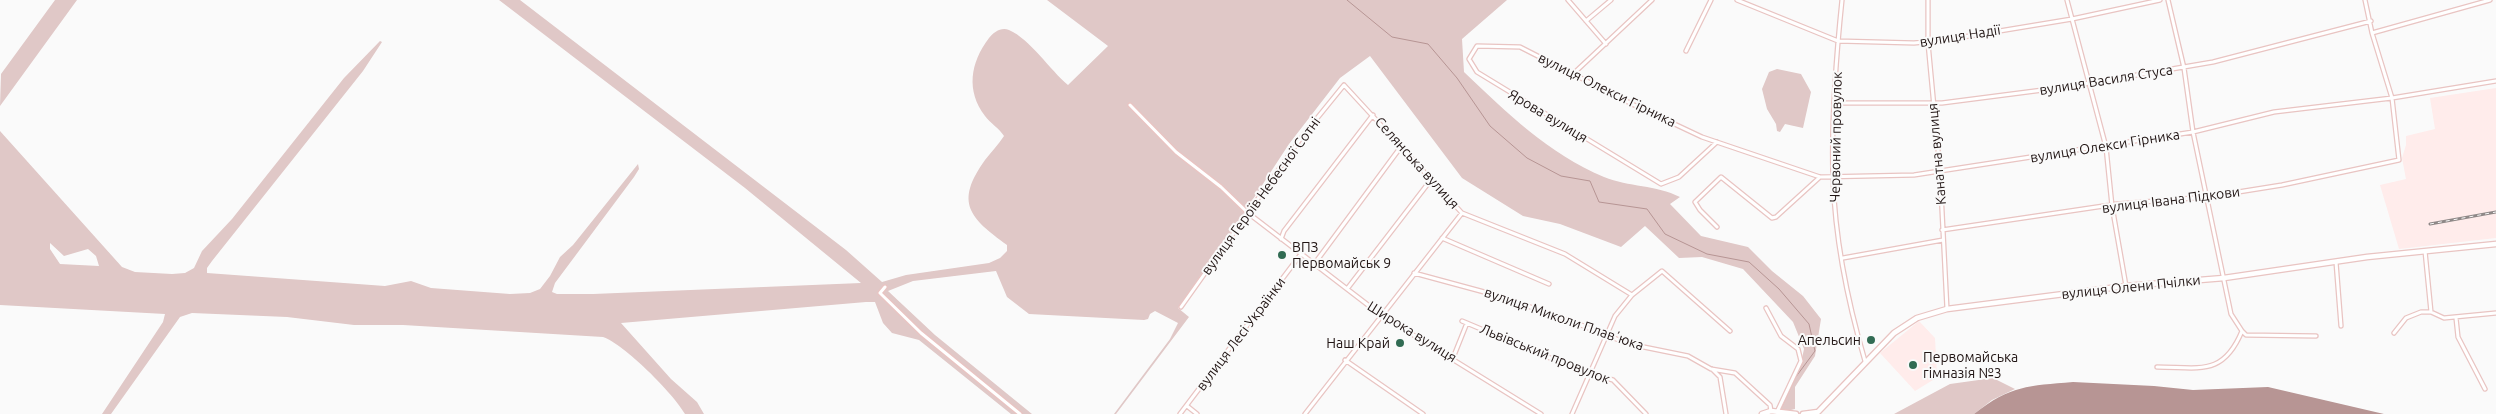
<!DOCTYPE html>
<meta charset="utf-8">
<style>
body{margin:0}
canvas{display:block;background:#fafafa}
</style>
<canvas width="2496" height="414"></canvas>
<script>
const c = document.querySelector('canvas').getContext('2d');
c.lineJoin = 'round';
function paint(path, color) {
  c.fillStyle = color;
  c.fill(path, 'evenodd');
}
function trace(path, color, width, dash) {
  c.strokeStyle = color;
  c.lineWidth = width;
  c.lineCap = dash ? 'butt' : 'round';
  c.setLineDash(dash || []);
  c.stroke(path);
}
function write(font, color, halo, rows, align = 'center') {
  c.font = font + ' Ubuntu,sans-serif';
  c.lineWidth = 4;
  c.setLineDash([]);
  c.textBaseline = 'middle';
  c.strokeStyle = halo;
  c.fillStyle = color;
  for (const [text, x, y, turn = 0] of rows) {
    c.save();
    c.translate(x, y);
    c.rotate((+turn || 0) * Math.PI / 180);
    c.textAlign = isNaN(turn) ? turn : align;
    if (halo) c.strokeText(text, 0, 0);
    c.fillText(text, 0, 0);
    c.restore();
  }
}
const built = new Path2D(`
 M 2496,88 L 2496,238 L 2399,249 L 2380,185 L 2406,179 L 2402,158 L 2406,145 L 2406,136 L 2435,129 L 2430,98 Z
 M 1919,321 L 1935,338 L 1937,375 L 1933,380 L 1915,391 L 1880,353 Z`);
const green = new Path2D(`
 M 55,0 L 77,0 L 0,106 L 1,74 Z
 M 499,0 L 520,0 L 846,250 L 882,282 L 906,275 L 989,263 L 1000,258 L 1007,251 L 1007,245 C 970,218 954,203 985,160 C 991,152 998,145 1004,136 C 999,128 990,123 985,116 C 966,91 970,63 989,38 C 994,32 1001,27 1009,30 C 1030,39 1050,70 1068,85 L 1108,46 L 1047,0 L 1507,0 L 1462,39 L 1464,72 C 1506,112 1549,154 1604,177 C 1629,187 1656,185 1680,197 L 1670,204 L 1701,236 L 1748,247 L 1772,271 L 1803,296 L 1821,319 L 1815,356 L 1795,387 L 1795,409 L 1787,411 L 1778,409 L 1801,363 L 1804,349 L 1793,322 L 1743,269 L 1702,257 L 1679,258 L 1645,226 L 1621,247 L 1560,224 L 1523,216 L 1462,178 L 1370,56 L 1340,78 L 1289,144 L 1244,213 L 1178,308 L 1189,317 L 1116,414 L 1114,414 L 1170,339 L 1178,323 L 1155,311 L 1150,314 L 1148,319 L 1144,320 L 1029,314 L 1007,297 L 996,271 L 913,281 L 888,291 L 935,335 L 1032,414 L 1011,414 L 919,340 L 892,333 L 883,323 L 875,302 L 866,302 L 621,323 L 671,379 L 697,402 L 704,414 L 685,414 C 674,394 624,344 603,337 L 403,325 L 354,325 L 287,317 L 192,313 L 180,317 L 111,414 L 102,414 L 163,322 L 165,314 L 0,305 L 0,131 L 122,267 L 135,272 L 172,274 L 185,273 L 194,268 L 202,251 L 232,219 L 344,78 L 380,41 L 382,42 L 363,71 L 212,261 L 207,268 L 207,273 L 385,286 L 411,281 L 431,288 L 510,294 L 530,293 L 540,289 L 550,276 L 560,257 L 573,245 L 638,164 L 639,169 L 634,177 L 555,283 L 552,292 L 557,294 L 593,294 L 861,283 L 745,188 ZM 50,243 L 64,256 L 88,249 L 96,256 L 99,266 L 60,264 L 50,249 Z
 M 1777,69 L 1801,74 L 1811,92 L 1803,128 L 1785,124 L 1780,132 L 1777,131 L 1776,124 L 1767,109 L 1762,89 L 1769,72 Z
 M 1993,378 L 2015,389 L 1992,400 L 1974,414 L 1894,414 L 1950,384 Z`);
const water = new Path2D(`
 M 2073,382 L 2154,386 L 2193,390 L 2268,387 L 2384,414 L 1974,414 C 2011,385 2028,386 2073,382 Z`);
const stream = new Path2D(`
 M 1347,0 L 1392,37 L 1428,44 L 1457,78 L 1490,126 L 1527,158 L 1561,176 L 1590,181 L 1599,202 L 1647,209 L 1665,234 L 1707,254 L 1749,262 L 1779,289 L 1809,324 L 1815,351 L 1795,378 L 1782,406`);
const minor = new Path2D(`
 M 1568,0 L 1606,44
 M 1737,0 L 1838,41 L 1914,43 L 1945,40 L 2072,19 L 2160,0
 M 1842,0 C 1836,58 1831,119 1833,178 C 1835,239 1848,303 1865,361
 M 1928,0 L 1928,43 L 1940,171 L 1947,309
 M 2067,0 L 2106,147 L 2112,206 L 2126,286
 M 1586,21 L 1611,0
 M 2372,33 L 2490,0
 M 1686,51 L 1711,0
 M 1573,74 L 1652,0
 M 1835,103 L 1942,103 L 2066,87 L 2213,62 L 2371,21
 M 1130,105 L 1176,152 L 1221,187 L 1248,213 L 1381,315 L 1541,414
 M 1717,142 L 1679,177 L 1661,184 L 1477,72 L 1469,59 L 1477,46 L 1520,47 L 1632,104 L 1702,137 L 1820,177 L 1914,175 L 2193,132 L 2274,112 L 2392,98 L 2496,81
 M 1717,227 L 1700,210 L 1695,202 L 1721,177 L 1772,218 L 1776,217 L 1820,177
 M 1942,230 L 2117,204 L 2207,197 L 2282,185 L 2399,160 L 2392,98 L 2372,33 L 2365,0
 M 1442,238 L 1549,284
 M 1281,239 L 1284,231 L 1373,115
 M 2425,251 L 2431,312
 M 1843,258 L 1943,240
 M 2336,262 L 2341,326
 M 1315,263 L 1400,148
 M 1414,273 L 1499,296 L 1576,323 L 1629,344 L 1688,356 L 1711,369 L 1735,373 L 1770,405 L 1771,411
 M 885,287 L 880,293 L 921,333 L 1020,414
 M 1347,289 L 1430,181
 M 1181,307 L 1301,138 L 1344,85 L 1462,213 L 1565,254 L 1632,295
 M 1766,308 L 1781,336 L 1798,349 L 1801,361 L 1777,412
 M 2456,318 L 2458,337 L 2485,389
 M 1462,321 L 1581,371 L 1613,380 L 1646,414
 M 2242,331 L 2246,335 L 2316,336
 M 2394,333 L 2406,318 L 2421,312 L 2431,312 L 2444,318 L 2496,313
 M 1453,358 L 1467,323
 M 1345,360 L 1423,414
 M 2157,367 C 2199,367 2223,377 2242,331 L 2231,314 L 2193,132 L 2184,68 L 2168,0
 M 1712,369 L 1720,377 L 1726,414
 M 1187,406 L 1197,414
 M 1180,414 L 1301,254
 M 1305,414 L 1462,213
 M 1572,414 L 1615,316 L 1632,295 L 1662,271 L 1730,331`);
const tertiary = new Path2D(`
 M 1762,414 L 1771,411 L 1796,414
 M 1803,414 L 1818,412 L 1894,333 L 1917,318 L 1947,309 L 2126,286 L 2224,278 L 2367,257 L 2496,244`);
const rail = new Path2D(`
 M 2430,224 L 2496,212`);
const markers = [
 [1282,255,5,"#316b53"],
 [1871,340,5,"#316b53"],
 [1400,343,5,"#316b53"],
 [1913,365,5,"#316b53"]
];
const streetNames = [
 ["вулиця Надії",1960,36,-9],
 ["вулиця Василя Стуса",2106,80,-9],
 ["вулиця Олекси Гірника",1607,90,26],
 ["Ярова вулиця",1548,116,31],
 ["Червоний провулок",1836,137,-89],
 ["вулиця Олекси Гірника",2105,146,-9],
 ["Канатна вулиця",1937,154,-95],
 ["Селянська вулиця",1417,163,48],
 ["вулиця Героїв Небесної Сотні",1261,196,-54],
 ["вулиця Івана Підкови",2171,200,-7],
 ["вулиця Олени Пчілки",2131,287,-6],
 ["вулиця Миколи Плавʼюка",1564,319,19],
 ["Широка вулиця",1412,332,32],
 ["вулиця Лесі Українки",1241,334,-53],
 ["Львівський провулок",1545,354,22]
];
const poiNames = [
 ["ВПЗ",1292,247],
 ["Первомайськ 9",1292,263],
 ["Апельсин",1861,340,"right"],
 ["Наш Край",1390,343,"right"],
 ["Первомайська",1923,357],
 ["гімназія №3",1923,373]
];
paint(built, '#ffeceb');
paint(green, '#e0c8c7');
paint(water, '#b79594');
trace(stream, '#b79594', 1);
trace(minor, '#e9c4c2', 5.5);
trace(tertiary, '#e9c4c2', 7);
trace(minor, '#fff', 3);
trace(tertiary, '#fff', 4.5);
trace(rail, '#8e8887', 3);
trace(rail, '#fafafa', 1, [4]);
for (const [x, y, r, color] of markers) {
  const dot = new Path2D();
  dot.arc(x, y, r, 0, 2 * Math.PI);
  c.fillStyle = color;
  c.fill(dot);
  trace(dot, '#fafafa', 2);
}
write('14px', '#211514', '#fafafa', streetNames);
write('14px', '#211514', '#fafafa', poiNames, 'left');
</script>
